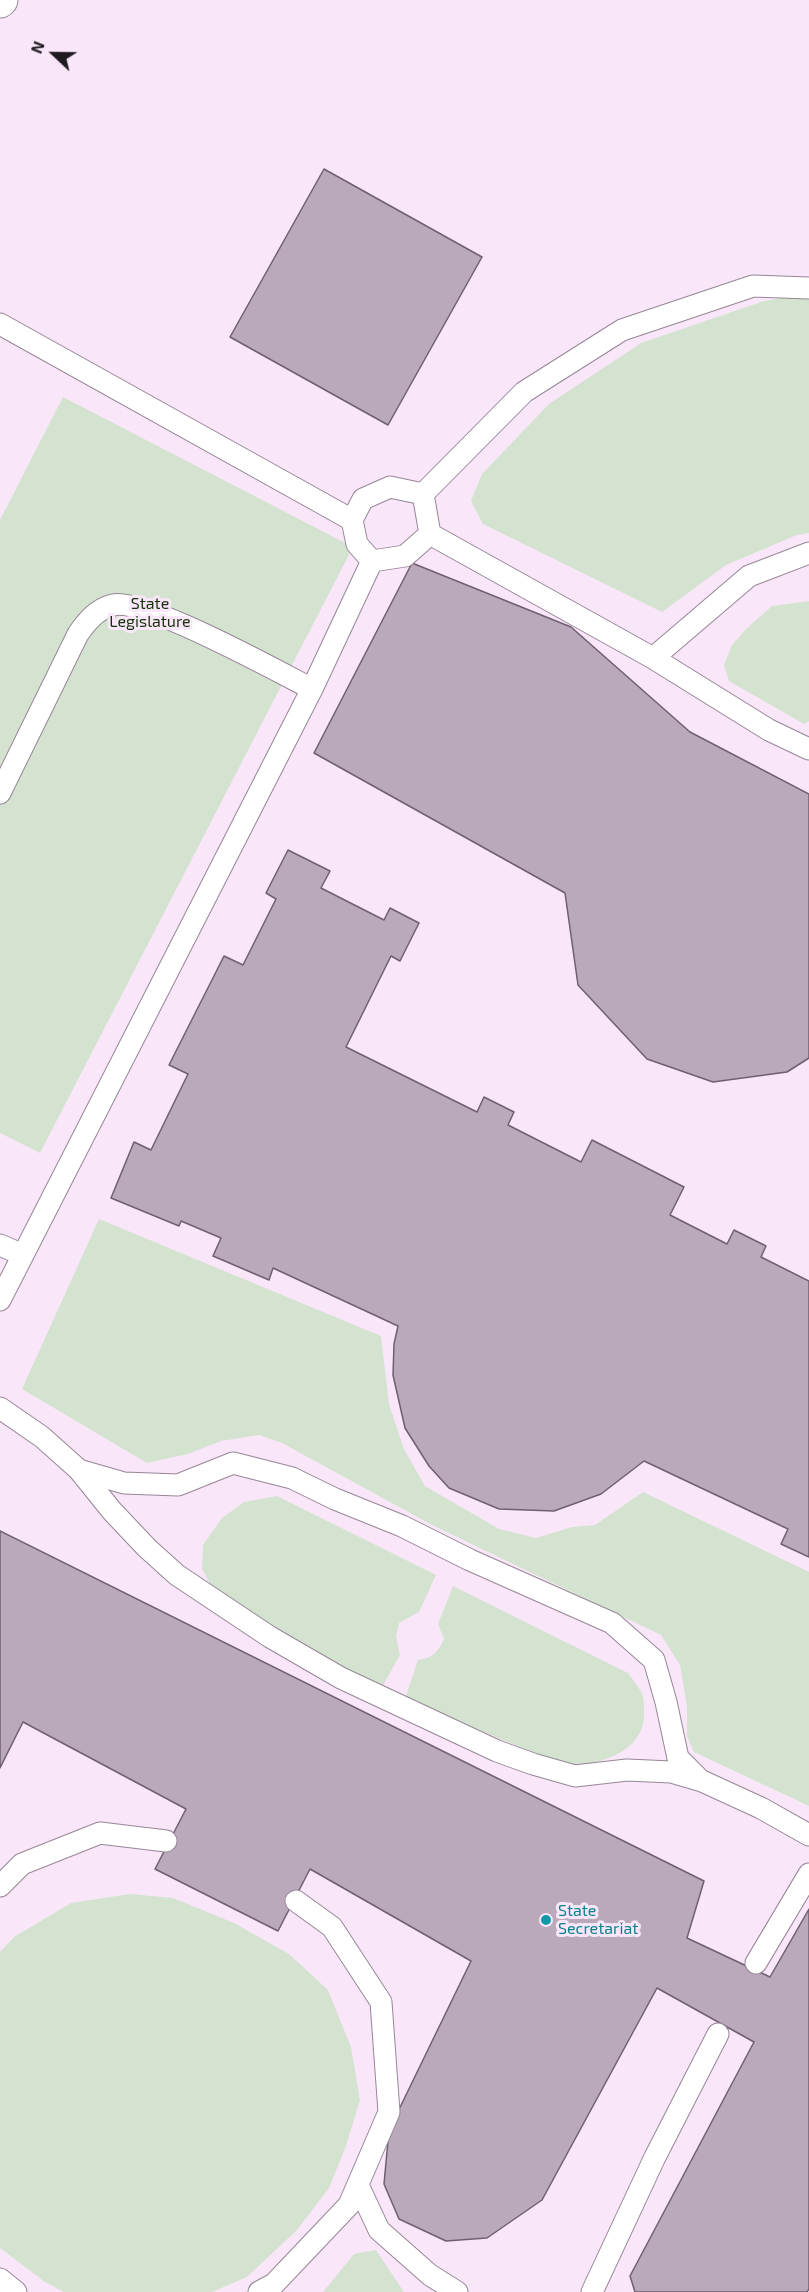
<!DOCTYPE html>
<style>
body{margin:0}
#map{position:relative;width:809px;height:2292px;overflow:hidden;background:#f9e7f9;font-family:"Exo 2",sans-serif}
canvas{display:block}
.north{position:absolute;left:24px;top:24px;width:60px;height:60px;-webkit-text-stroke:4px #f9e7f9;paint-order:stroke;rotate:292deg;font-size:16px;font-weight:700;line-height:24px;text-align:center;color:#1f1920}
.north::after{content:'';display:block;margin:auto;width:21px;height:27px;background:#1f1920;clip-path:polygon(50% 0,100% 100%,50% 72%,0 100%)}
</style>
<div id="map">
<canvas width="809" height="2292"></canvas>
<div class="north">N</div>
</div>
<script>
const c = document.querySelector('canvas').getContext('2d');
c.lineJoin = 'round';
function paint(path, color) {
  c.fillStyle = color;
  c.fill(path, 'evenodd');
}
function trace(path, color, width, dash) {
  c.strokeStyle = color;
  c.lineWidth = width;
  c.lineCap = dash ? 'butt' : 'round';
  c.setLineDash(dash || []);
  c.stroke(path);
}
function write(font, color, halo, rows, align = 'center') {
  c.font = font + ' "Exo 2",sans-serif';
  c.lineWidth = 6;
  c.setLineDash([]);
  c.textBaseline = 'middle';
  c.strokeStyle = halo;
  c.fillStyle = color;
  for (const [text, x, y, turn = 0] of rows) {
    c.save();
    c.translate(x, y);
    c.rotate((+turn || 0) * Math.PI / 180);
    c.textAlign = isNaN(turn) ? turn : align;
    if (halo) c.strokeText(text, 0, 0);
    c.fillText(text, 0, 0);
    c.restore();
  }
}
const green = new Path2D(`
 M 809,294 L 809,533 L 797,535 L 726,565 L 662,612 L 483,524 L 471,501 L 482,474 L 549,404 L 641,343 L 764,301 Z
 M 63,397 L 353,547 L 40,1153 L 0,1133 L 0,520 Z
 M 809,601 L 809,721 L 804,724 L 729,681 L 724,665 L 732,645 L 746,629 L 772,606 Z
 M 99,1219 L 381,1336 L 389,1404 L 404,1449 L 425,1486 L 499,1529 L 536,1538 L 572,1527 L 595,1525 L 643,1492 L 809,1572 L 809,1806 L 694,1752 L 687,1736 L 687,1706 L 680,1665 L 661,1635 L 432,1525 L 282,1443 L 259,1435 L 221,1441 L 188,1454 L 147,1463 L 22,1389 Z
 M 277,1496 L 436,1575 L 419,1612 L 399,1623 L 396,1637 L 400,1655 L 381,1689 L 219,1600 L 202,1569 L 203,1545 L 222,1518 L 244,1502 Z
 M 453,1586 L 628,1673 C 633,1680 641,1689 643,1697 C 644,1701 644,1707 644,1711 C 646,1752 603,1762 570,1768 L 405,1699 L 418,1660 C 433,1658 438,1652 444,1639 L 438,1624 Z
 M 130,1894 L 173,1898 L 234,1923 L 289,1954 L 328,1990 L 351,2047 L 360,2100 L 346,2146 L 329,2188 L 297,2230 L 247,2277 L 212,2292 L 64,2292 L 45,2282 L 0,2248 L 0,1952 L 14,1937 L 71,1903 Z
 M 376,2250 L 404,2292 L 323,2292 L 354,2254 Z`);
const building = new Path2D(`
 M 324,169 L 482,257 L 388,425 L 230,337 Z
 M 412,563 L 571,627 L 690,732 L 809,794 L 809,1058 L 787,1072 L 713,1082 L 647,1059 L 578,985 L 565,893 L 314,753 Z
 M 288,850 L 330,871 L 321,888 L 384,920 L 390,908 L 419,923 L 400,961 L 391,956 L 346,1047 L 477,1112 L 484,1097 L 514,1112 L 508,1125 L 581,1162 L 592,1140 L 684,1187 L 670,1215 L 727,1244 L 734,1230 L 766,1246 L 761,1257 L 809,1281 L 809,1557 L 781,1544 L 788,1529 L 644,1461 L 601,1494 L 554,1511 L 499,1509 L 449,1488 L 429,1466 L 405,1428 L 393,1375 L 394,1344 L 398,1326 L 273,1268 L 269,1280 L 213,1256 L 221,1238 L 181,1221 L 179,1226 L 111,1198 L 134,1142 L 151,1150 L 188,1074 L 169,1065 L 224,956 L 243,965 L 276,899 L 266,893 Z
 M 0,1531 L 704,1881 L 687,1938 L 770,1977 L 809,1909 L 809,2289 L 807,2292 L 635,2292 L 630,2276 L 754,2042 L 657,1988 L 542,2200 L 487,2238 L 446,2241 L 399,2219 L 384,2184 L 389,2130 L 471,1961 L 310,1869 L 278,1931 L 155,1869 L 186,1809 L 23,1722 L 0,1768 Z`);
const lane = new Path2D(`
 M 0,324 L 352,520
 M 390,487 L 423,494 L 430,534 L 405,556 L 372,561 L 357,544 L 352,520 L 363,499 Z
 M 423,494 L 524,392 L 622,330 L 753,286 L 809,288
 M 430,534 L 653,658 L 769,730 L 809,749
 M 653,658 L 749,576 L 809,553
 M 0,793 L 78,634 C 87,621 97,609 113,605 C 143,597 279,672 312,689
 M 0,1245 L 23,1255
 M 0,1300 L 312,689 L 372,561
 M 0,1408 L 42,1437 L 79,1470 L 112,1511 L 147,1548 L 177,1575 L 270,1637 L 341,1678 L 497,1751 L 533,1764 L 575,1776 L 627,1770 L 671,1772 L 702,1781 L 761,1808 L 809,1835
 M 79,1470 L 124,1483 L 178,1485 L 233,1463 L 292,1478 L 335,1499 L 402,1526 L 470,1560 L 612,1623 L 654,1660 L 666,1702 L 678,1758 L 699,1779
 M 0,1886 L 22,1864 L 100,1833 L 166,1841
 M 756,1963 L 809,1874
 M 358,2185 L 379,2230 L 430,2275 L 457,2292
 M 0,2279 L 16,2292
 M 259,2292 L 274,2284 L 349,2205 L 389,2112 L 381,2002 L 332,1927 L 296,1901
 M 592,2292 L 655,2157 L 718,2034`);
const secondary = new Path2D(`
 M 0,1 L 1,0`);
const markers = [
 [546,1920,6,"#0f9aa8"]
];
const parkNames = [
 ["State",150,604],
 ["Legislature",150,622]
];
const cultureNames = [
 ["State",558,1911],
 ["Secretariat",558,1929]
];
paint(green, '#d3e3cf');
paint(building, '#baa9ba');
trace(building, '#6f5f6f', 1.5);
trace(lane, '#968696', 23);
trace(secondary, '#968696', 35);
trace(lane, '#fff', 21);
trace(secondary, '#fff', 33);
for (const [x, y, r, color] of markers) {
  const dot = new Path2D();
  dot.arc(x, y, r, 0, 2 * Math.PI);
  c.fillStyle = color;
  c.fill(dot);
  trace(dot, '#f9e7f9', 2);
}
write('16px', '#15330a', '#f9e7f9', parkNames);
write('16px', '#0d838f', '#f9e7f9', cultureNames, 'left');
</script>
